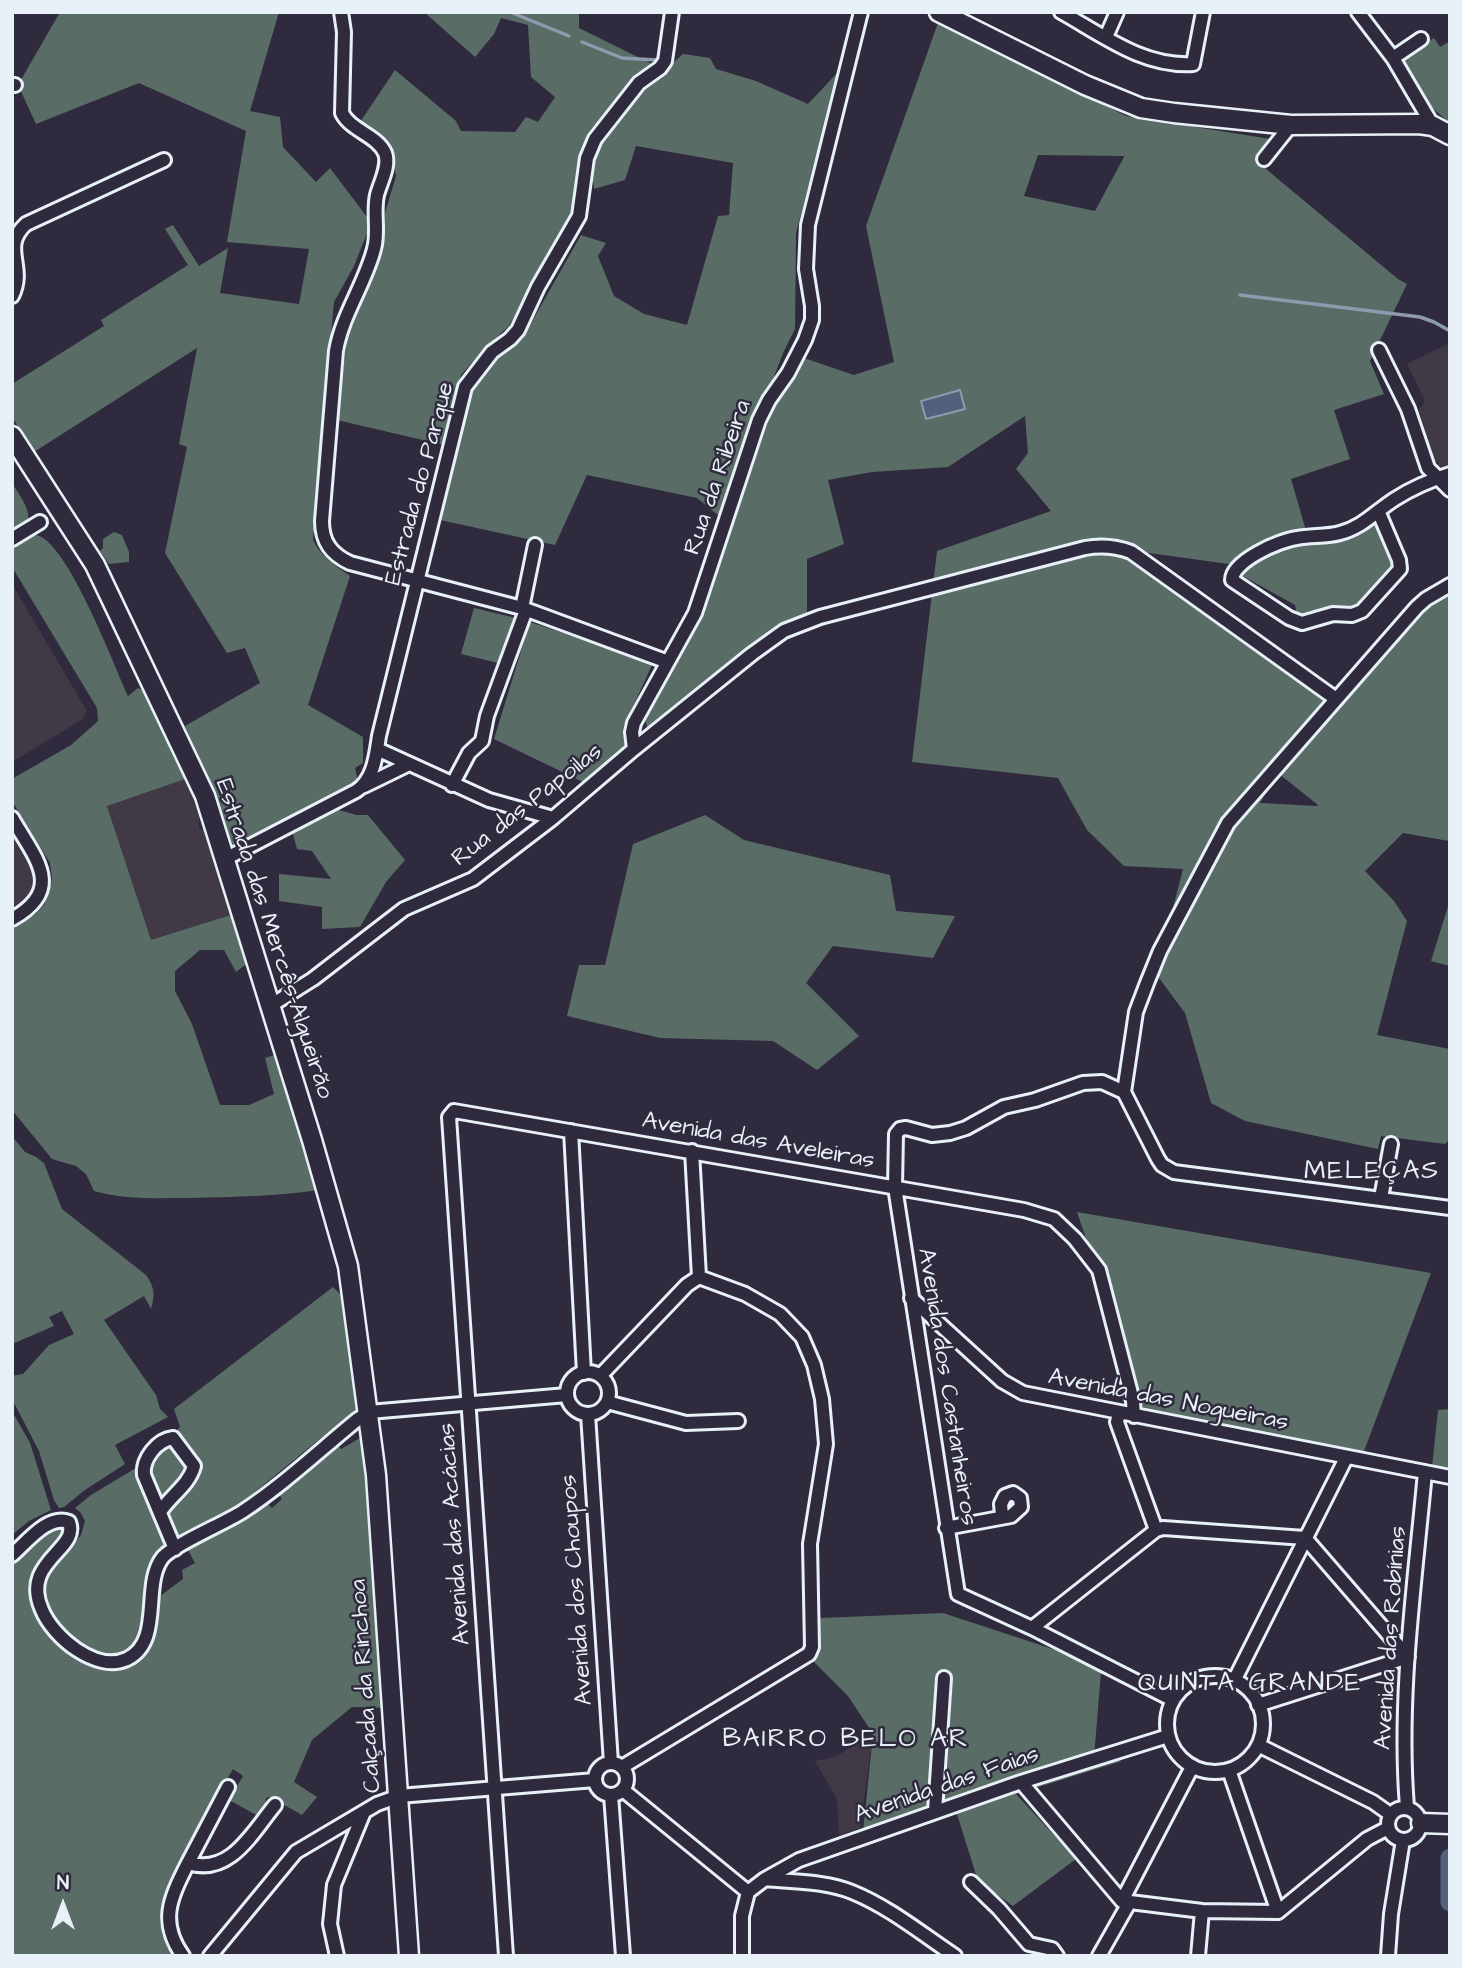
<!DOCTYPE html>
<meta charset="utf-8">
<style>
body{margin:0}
#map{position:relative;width:1462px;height:1968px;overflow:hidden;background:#2f2a3d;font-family:"Architects Daughter",sans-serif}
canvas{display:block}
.frame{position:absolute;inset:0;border:14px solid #e8f1f8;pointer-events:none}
.north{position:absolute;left:28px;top:1870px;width:70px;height:70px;-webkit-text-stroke:5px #2f2a3d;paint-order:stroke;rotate:0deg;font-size:19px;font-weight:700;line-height:28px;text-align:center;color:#e8f1f8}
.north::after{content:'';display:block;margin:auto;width:24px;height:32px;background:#e8f1f8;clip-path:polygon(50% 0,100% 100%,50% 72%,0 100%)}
</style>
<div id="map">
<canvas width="1462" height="1968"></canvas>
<div class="frame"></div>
<div class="north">N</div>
</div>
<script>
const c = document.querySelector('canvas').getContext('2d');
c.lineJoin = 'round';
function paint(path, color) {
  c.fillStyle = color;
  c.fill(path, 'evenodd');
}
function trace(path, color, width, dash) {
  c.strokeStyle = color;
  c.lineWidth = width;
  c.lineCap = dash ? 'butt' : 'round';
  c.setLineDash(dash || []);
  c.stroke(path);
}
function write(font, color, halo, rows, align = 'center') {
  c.font = font + ' "Architects Daughter",sans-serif';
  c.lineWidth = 5;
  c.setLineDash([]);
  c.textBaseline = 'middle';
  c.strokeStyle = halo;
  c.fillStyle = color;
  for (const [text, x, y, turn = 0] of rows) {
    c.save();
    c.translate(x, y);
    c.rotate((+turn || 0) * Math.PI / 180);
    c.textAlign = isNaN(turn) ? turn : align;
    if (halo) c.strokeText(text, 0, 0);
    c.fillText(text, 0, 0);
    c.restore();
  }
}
const built = new Path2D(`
 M 1450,343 L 1450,465 L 1441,467 L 1437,466 L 1439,463 L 1434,460 L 1419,410 L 1425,401 L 1407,364 Z
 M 12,584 L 87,711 L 83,719 L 12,762 Z
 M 188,778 L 199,803 L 199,829 L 206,829 L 234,914 L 151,941 L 107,805 Z
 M 12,836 L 31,868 L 34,879 L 32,891 L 27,899 L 12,907 Z
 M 873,1734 L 860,1828 L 839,1836 L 837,1799 L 815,1761 L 835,1757 Z`);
const green = new Path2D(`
 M 60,12 L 279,12 L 250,111 L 280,117 L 283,147 L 316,182 L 330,168 L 367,217 L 370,226 L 354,266 L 334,302 L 313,540 C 321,557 335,565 350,576 L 308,705 L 363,737 L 363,763 L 355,768 L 358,782 L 236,848 L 232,846 L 185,726 L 260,683 L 245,648 L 227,653 L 165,553 L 187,447 L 179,444 L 197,348 L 34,452 L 12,417 L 12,384 L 104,326 L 101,320 L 188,265 L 165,229 L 173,225 L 199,266 L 228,248 L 220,293 L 299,304 L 309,249 L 227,242 L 246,131 L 139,83 L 36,124 L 18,85 Z
 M 424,12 L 579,12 L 579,28 L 652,64 L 591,129 L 579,159 L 576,203 L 561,237 L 509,326 L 483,350 L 461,375 L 444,445 L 337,420 L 347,339 L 383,250 L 385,213 L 396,176 L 392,157 L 383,143 L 360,122 L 395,70 L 456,121 L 461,131 L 515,132 L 526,117 L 538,122 L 555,97 L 531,77 L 528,25 L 501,18 L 494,34 L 475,57 Z
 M 939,20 L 1126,116 L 1277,140 L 1266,169 L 1398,279 L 1407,284 L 1370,361 L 1384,394 L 1334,410 L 1350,459 L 1291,479 L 1309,541 L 1373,523 L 1379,526 L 1395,565 L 1394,570 L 1358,608 L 1332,610 L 1307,617 L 1297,615 L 1295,605 L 1241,575 L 1246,569 L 1236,565 L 1142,552 L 1341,701 L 1420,609 L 1450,590 L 1449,841 L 1403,833 L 1365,871 L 1394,901 L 1407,921 L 1377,1035 L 1450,1049 L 1450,1139 L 1445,1144 L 1381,1136 L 1378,1149 L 1245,1121 L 1211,1103 L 1185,1013 L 1156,974 L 1183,869 L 1124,866 L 1087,830 L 1058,778 L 912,762 L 937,551 L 1051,511 L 1016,469 L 1028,453 L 1025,416 L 948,467 L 872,472 L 828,480 L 844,544 L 807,559 L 807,614 L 782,623 L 648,730 L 644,717 L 703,614 L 772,410 L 804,358 L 854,375 L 894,362 L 866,226 ZM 1038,155 L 1124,156 L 1124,157 L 1095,211 L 1024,196 ZM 1278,773 L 1318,805 L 1317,806 L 1260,803 Z
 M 1434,38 L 1440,47 L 1450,41 L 1450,123 L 1431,107 L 1401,59 Z
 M 683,54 L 710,58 L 716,69 L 756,81 L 808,104 L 840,70 L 796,233 L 795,329 L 784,351 L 719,516 L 697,498 L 587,475 L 555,545 L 440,520 L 474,385 L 499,354 L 522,339 L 581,235 L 606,243 L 598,256 L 614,296 L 644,314 L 687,325 L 718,216 L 729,215 L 733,163 L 636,146 L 625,180 L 594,189 C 594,184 592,177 592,172 C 598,128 651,83 683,54 Z
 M 12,483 C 19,495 31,508 28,523 L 12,534 Z
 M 114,532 L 122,535 L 129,552 L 129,562 L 109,564 L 100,551 L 103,548 L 103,539 Z
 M 35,535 C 66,537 115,668 128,696 L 138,688 L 145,691 L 188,778 L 107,806 L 151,940 L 234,914 L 249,962 L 236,972 L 224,950 L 200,950 L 175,971 L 175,991 L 192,1024 L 220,1105 L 249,1105 L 274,1094 L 265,1058 L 278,1054 L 320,1190 C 276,1196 235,1197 190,1198 C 158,1198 125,1200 94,1191 L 86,1174 L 76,1166 L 52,1159 L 12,1110 L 12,927 L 35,914 L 44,905 L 52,879 L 50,863 L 12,801 L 12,779 L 71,745 L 98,721 L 97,708 L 12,567 L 12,549 Z
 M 474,608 L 516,618 L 498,663 L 461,654 Z
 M 530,622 L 653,663 L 623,728 L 627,746 L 585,783 L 494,739 Z
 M 335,809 L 357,815 L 368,815 L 405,860 L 386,882 L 360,927 L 322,929 L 322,907 L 279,901 L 279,874 L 331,879 L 312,851 L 297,849 L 293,834 Z
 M 705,815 L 744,840 L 890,875 L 896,911 L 955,916 L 933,958 L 833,946 L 806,983 L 859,1036 L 817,1070 L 773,1041 L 660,1038 L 567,1016 L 579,965 L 605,965 L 633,844 Z
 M 1450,900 L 1450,966 L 1431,961 Z
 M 12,1136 L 25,1152 L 36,1157 L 44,1163 L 62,1209 L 146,1275 C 155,1288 155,1295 151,1309 L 144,1296 L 104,1320 L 156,1395 L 160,1409 L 168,1417 L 115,1445 L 125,1464 L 85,1490 L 64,1507 L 59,1508 L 54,1500 L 39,1451 L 12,1399 L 12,1376 L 23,1374 L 49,1345 L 74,1334 L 62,1311 L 49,1317 L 54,1326 L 12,1344 Z
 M 1077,1212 L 1431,1273 L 1358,1467 L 1146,1417 Z
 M 333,1287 L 345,1299 L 359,1407 L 240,1504 L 184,1535 L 161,1551 L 146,1600 L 140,1635 L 135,1645 L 120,1655 L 98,1654 L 79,1644 L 54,1620 L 48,1605 L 44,1591 L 46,1580 L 50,1570 L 81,1535 L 85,1521 L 81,1513 L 75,1508 L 91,1495 L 149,1460 L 180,1427 L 174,1409 Z
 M 1450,1409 L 1450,1470 L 1432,1467 L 1438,1410 Z
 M 12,1411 L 30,1443 L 51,1510 L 29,1521 L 12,1535 Z
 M 367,1434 L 386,1708 L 352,1707 L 312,1740 L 294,1782 L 317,1797 L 302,1815 L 270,1797 L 266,1798 L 264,1813 L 260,1817 L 229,1800 L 243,1776 L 233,1769 C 215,1802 160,1890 161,1923 C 162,1935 166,1944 172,1954 L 170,1956 L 12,1956 L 12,1562 L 54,1527 L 62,1527 L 63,1535 C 53,1549 36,1560 32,1578 C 24,1624 78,1678 124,1668 C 132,1666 142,1662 146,1654 C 156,1638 157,1615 160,1596 L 183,1579 L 182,1570 L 195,1563 L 188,1550 L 264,1500 L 272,1508 L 282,1499 L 276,1490 L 336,1443 L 341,1449 Z
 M 943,1613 L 1083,1659 L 1101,1672 L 1094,1757 L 1122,1761 L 1016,1794 L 1076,1859 L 1013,1906 L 978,1881 L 956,1811 L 863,1832 L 873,1734 L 848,1696 L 806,1654 L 821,1618 Z`);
const water = new Path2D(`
 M 960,390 L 965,409 L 926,419 L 921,401 Z`);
const stream = new Path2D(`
 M 510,12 L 569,36
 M 582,42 L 622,58 L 656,60
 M 1240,295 L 1420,317 L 1434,322 L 1450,331`);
const river = new Path2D(`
 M 1450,1858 L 1450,1902`);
const street = new Path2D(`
 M 341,12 L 344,32 L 342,113 C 351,131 377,135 385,153 C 390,166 380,183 377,195 C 373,213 379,232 374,249 C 365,284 342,315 336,351 L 322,521 C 322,542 331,554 350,563 L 522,608 L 668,662
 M 1061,12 C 1104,36 1143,67 1193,64 L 1203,12
 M 1358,12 L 1393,58 L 1433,126
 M 1106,37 L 1117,12
 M 1393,58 L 1421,39
 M 12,85 L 15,85
 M 1264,159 L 1291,125
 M 12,296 C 27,266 0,248 26,224 L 164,160
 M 1379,350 L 1408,409 L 1428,468 L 1450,490
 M 1379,513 L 1399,560 L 1400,569 L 1362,611 L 1352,615 L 1333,614 L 1302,623 L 1289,618 L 1232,580 C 1232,561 1280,540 1297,538 C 1311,535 1326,537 1340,533 C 1363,527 1376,511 1395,499 C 1412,488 1431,480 1450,474
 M 12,539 L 40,522
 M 522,608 L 535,545
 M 377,749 L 489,800 L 553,818
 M 634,749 L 632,732 L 634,723 L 695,613 L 759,420 L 769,400 L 788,373 L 805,340 L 812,320 L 812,306 L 806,269 L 808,225 L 861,12
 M 452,785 L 469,753 L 482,741 L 487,716 L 526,610
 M 364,786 L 407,765
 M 12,818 C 35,858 66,889 12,919
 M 225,859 L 356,791 C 374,780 376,755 379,736 L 465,387 L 492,352 L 510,339 L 518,330 L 538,287 L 579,216 L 587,158 L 595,139 L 639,83 L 660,68 L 665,61 L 672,12
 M 270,1006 L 313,979 L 404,909 L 473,879 L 553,818 L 634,749 L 752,654 L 784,631 L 820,617 L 1085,548 C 1102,545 1115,546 1131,552 L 1336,699
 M 1124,1092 L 1136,1012 L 1147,983 L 1160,951 L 1228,823 L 1417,607 L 1426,599 L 1450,585
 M 571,1131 L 584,1373
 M 692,1151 L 699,1277
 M 1381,1198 L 1391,1144
 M 911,1298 L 1002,1381 L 1023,1393 L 1450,1477
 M567 1393a21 21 0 1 1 42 0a21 21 0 1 1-42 0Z
 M 600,1376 L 687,1285 L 699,1277
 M 607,1402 L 686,1423 L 738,1421
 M 1119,1413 L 1117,1422 L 1156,1530
 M 588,1414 L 611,1763
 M 160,1512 C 171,1495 189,1485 194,1466 L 173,1438 C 157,1440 142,1459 144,1475 L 175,1549
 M 946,1528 L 1011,1516 L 1021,1507 L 1020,1498 L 1013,1493 L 1005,1496 L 1001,1504 L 1002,1516
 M 12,1555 C 27,1542 48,1514 69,1522 C 80,1550 20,1561 42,1610 C 53,1637 96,1673 127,1659 C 164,1641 141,1584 163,1557 C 175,1544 223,1524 242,1512 C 283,1485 320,1450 358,1419 L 369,1412 L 567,1395
 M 1032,1628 L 1156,1530 L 1163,1528 L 1305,1538 L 1408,1657 L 1258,1705
 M1167 1724a48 48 0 1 1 96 0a48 48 0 1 1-96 0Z
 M 1234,1681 L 1346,1458
 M 1173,1700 L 1032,1628 L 958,1594 L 895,1187 L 896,1134 L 900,1129 L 906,1128 L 932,1135 L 950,1133 L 966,1128 L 1004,1107 L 1035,1100 L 1083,1083 L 1102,1082 L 1124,1092 L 1158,1159 L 1162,1165 L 1174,1172 L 1450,1208
 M 1258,1745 L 1373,1802 L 1390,1814
 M595 1779a16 16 0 1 1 32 0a16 16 0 1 1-32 0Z
 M 622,1767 L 809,1654 L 812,1647 L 810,1544 L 826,1444 L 822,1399 L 814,1365 L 802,1337 L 780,1314 L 745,1294 L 699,1277
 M 1229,1770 L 1278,1912
 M 1021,1782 L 1122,1901
 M 623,1790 L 748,1892 L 742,1916 L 742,1956
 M 611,1795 L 623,1956
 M 1407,1807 C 1398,1696 1415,1583 1425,1472
 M1388 1824a16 16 0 1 1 32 0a16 16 0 1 1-32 0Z
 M 935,1811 L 944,1678
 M 188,1863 L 228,1787
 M 765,1879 C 794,1882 825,1881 852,1892 C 889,1907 922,1934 955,1956
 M 971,1882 L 999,1909 L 1029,1944 L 1052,1949 L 1057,1956
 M 748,1892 L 765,1879 L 799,1860 L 1021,1782 L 1168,1736
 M 1122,1901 L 1202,1911 L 1278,1912
 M 1122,1901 L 1192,1767
 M 1278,1912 L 1367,1839 L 1388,1828
 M 183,1956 C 158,1921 171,1897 188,1863 C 230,1876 252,1833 275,1805
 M 210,1956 L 296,1852 L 377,1804 L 399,1796 L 595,1780
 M 337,1956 L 330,1924 L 334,1885 L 364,1812
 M 506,1956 L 449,1117 L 454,1111 L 1024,1210 L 1054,1219 L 1075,1239 L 1099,1270 L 1133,1401 L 1134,1416
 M 1099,1956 L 1129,1903
 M 1198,1956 L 1202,1911
 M 1388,1956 L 1391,1914 L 1403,1840`);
const secondary = new Path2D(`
 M 939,12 L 1085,85 L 1141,108 L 1174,113 L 1291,125 L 1419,124 L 1433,126 L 1450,135
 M 12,436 L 95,565 L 205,796 L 312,1140 L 348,1266 L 376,1475 L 409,1956
 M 1421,1823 L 1450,1824`);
const streetNames = [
 ["Rua da Ribeira",719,478,-71],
 ["Estrada do Parque",421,484,-75],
 ["Rua das Papoilas",528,806,-38],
 ["Estrada das Mercês-Algueirão",273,939,72],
 ["Avenida das Aveleiras",758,1142,10],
 ["Avenida dos Castanheiros",946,1387,81],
 ["Avenida das Nogueiras",1168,1401,11],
 ["Avenida das Acácias",456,1534,-94],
 ["Avenida dos Choupos",578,1590,-94],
 ["Avenida das Robínias",1392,1638,-86],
 ["Calçada da Rinchoa",367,1686,-94],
 ["Avenida das Faias",947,1786,-19]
];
const neighbourhoodNames = [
 ["MELEÇAS",1372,1173],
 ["QUINTA GRANDE",1250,1685],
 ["BAIRRO BELO AR",846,1741]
];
paint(built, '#423947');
paint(green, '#596d66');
paint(water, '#52607b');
trace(water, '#8e9aad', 2);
trace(stream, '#8e9aad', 3.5);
trace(river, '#52607b', 19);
trace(street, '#e8f1f8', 18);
trace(secondary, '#e8f1f8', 23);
trace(street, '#2f2a3d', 12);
trace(secondary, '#2f2a3d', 18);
write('24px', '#e8f1f8', '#2f2a3d', streetNames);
c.letterSpacing = '2px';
write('26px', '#e8f1f8', '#2f2a3d', neighbourhoodNames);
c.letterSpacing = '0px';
</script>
